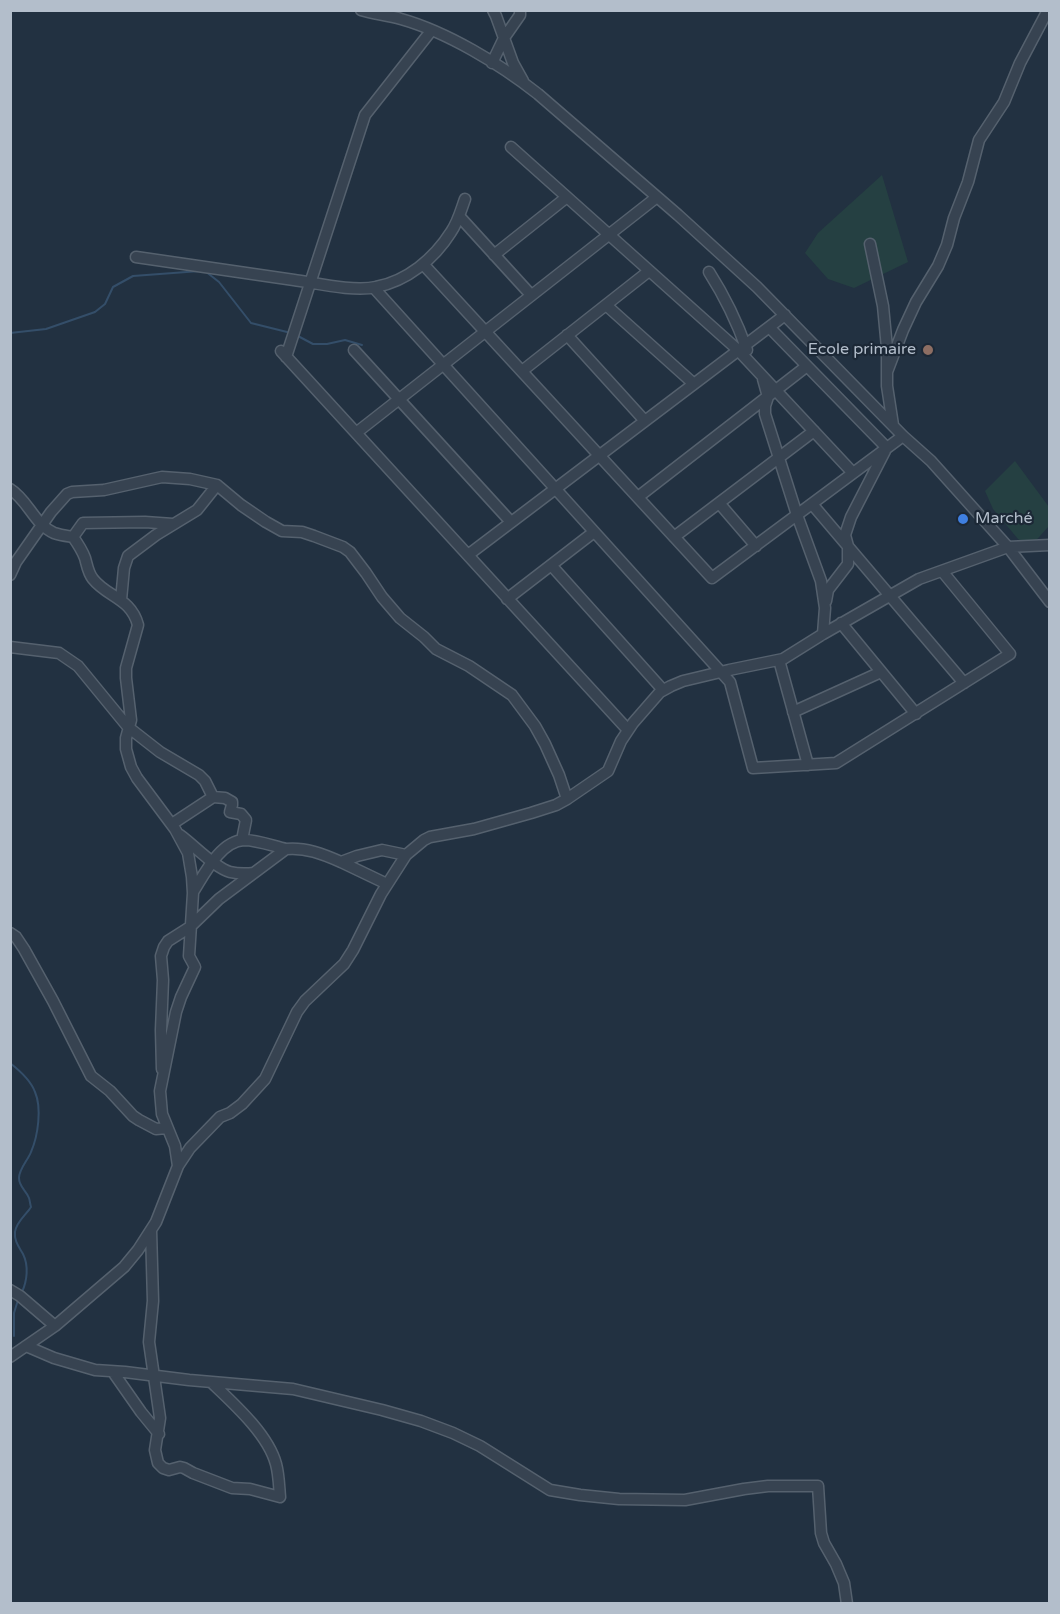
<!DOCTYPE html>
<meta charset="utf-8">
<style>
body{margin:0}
#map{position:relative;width:1060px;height:1614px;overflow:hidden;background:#223141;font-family:"Varela Round",sans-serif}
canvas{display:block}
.frame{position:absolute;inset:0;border:12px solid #b3becb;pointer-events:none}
</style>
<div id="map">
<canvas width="1060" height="1614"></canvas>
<div class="frame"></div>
</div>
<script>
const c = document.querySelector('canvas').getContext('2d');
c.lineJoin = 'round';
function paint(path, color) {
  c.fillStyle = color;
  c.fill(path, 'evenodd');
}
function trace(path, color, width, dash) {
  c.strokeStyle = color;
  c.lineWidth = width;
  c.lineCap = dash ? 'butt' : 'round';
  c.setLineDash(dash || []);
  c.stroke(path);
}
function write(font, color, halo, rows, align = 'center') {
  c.font = font + ' "Varela Round",sans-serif';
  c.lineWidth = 4.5;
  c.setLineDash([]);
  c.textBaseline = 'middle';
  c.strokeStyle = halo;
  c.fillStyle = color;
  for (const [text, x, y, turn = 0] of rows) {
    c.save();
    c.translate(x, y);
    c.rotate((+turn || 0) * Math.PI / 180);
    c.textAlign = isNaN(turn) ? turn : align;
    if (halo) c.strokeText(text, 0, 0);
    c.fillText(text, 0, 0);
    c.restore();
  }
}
const green = new Path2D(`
 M 882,175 L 908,262 L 854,288 L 828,279 L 805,253 L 818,233 Z
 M 1015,461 L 1049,507 L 1049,526 L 1031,546 L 1018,539 L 993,509 L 985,491 Z`);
const stream = new Path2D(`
 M 205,271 L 219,282 L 251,323 L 291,333
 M 10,333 L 46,329 L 95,312 L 105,304 L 113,287 L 133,276 L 200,271
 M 296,335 L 313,344 L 327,344 L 345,340 L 362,345
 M 10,1063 C 19,1070 31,1081 35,1092 C 42,1108 38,1136 31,1152 C 28,1160 19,1169 19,1178 C 19,1187 26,1190 29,1198 C 30,1201 30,1204 31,1207 C 26,1215 16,1222 15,1232 C 14,1241 19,1247 23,1254 C 29,1266 27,1281 22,1292
 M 14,1336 L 14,1313 L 18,1300`);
const minor = new Path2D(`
 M 361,10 C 374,14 388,15 401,19 C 447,32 500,64 538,94 L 678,215 L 757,287 L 903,436 L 931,461 L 1008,547 L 1050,602
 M 493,10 L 496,16 L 513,63 L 523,81
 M 492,63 L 504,38 L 520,15 L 520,10
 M 511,147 L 738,350 L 853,473
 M 459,216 L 531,295
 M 870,244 L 883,306 L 887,348 L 887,386 L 893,425
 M 494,255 L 567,197
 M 136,257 C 189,265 242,272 294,280 C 316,283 354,292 376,287 C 407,281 434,259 451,232 C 458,222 461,210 465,199
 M 423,264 L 712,578 L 903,436
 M 709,272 C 725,297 737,322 747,350
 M 374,288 L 730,682 L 753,768 L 836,763 L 1010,654 L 942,571
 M 606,305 L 694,384
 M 769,327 L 887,448
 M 567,335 L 645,421
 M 354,350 L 511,522
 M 281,351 L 628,730
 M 286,357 L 365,115 L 431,31
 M 522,371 L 649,271
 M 887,372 L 903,330 L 916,302 L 938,266 L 947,245 L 954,218 L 968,182 L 979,140 L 1004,102 L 1020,63 L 1048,10
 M 763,379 L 768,397 L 765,406 L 765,414 L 797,515 L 821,581 L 825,608 L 823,634
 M 356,433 L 657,197
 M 10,489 C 28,500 34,524 54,533 C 60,535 67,536 73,537 C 78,544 82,550 85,558 C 87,565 88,573 93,579 C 107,597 131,598 138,625 L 126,668 L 126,678 L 131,720 L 126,738 L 126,749 L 131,767 L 137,778 L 175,829 L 188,853 L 192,877 L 193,893 L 189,956 L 195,967 L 181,997 L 176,1012 L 160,1091 L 162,1114 L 175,1146 L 178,1166
 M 638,497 L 807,366
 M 719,503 L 756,546
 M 812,504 L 964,683
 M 73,537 L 83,523 L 145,522 L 173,524
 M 674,537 L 814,431
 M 468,555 L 785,315
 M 551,565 L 663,690
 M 10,575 L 16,562 L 51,512 L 67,494 L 72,492 L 104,490 L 162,477 L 190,479 L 217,485 L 241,505 L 266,522 L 282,531 L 302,532 L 314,536 L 343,547 L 350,552 L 366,573 L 382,597 L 400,618 L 424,637 L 436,649 L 469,666 L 512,695 L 535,726 L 545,744 L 559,775 L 567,799
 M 507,599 L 594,532
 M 121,600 L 124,568 L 128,556 L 156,535 L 197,510 L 217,485
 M 826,601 L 828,590 L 848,564 L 848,546 L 845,535 L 851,517 L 885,451
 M 841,623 L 916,714
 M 10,647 L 59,653 L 78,666 L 128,727 L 160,752 L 199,775 L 205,781 L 213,797
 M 779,660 L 808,765
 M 793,712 L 881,672
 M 172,824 L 213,797 L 225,798 L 232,802 L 232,805 L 230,812 L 241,814 L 246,820 L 242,840
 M 180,835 C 194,845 215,868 230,872 C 238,874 245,874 254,873
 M 341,862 L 387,884
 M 193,892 C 204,875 220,841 244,840 C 257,840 273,846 286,849
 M 10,933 L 16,937 L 24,949 L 53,1001 L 91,1076 L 110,1091 L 133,1116 L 139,1120 L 156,1129 L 167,1128
 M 162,1069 L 161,1030 L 163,980 L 161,956 L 164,947 L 168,941 L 190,927 L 219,899 L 286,849 C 305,847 323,854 341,862 L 357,856 L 382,850 L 406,855
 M 151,1230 L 153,1301 L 149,1342 L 160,1418 L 155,1450 L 158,1463 L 163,1468 L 169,1470 L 180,1467 L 184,1468 L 193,1473 L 232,1488 L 250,1489 L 280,1497 C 279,1486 279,1475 276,1464 C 268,1434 233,1403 211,1382
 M 10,1290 L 20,1296 L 55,1326
 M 26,1346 L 54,1358 L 95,1370 L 125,1372 L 189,1380 L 293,1389 L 382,1410 L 421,1421 L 453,1433 L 480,1446 L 550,1490 L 580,1495 L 619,1499 L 685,1500 L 744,1489 L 768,1486 L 818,1486 L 821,1533 L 824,1543 L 836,1564 L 844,1583 L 847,1604
 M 10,1357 L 55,1326 L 124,1267 L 138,1250 L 156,1222 L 178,1166 L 190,1148 L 220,1117 L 230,1113 L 242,1104 L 265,1079 L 297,1012 L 305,1001 L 344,964 L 353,950 L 381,894 L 406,855 L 424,840 L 430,837 L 474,829 L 531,813 L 556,805 L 567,799 L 608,771 L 621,741 L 633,723 L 660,692 L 671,686 L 683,681 L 729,670 L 783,659 L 823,634 L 919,579 L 1008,547 L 1050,545
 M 113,1372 L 141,1412 L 159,1434`);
const markers = [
 [928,350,6,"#8d6e63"],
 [963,519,6,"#3f7fe0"]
];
const poiNames = [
 ["Ecole primaire",916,350],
 ["Marché",975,519,"left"]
];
paint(green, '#254042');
trace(stream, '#344e69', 2);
trace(minor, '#55616e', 13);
trace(minor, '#374351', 10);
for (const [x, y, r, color] of markers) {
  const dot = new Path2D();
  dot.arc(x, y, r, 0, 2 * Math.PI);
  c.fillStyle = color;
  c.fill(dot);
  trace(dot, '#1c2836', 2);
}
write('16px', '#b3becb', '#1c2836', poiNames, 'right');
</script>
